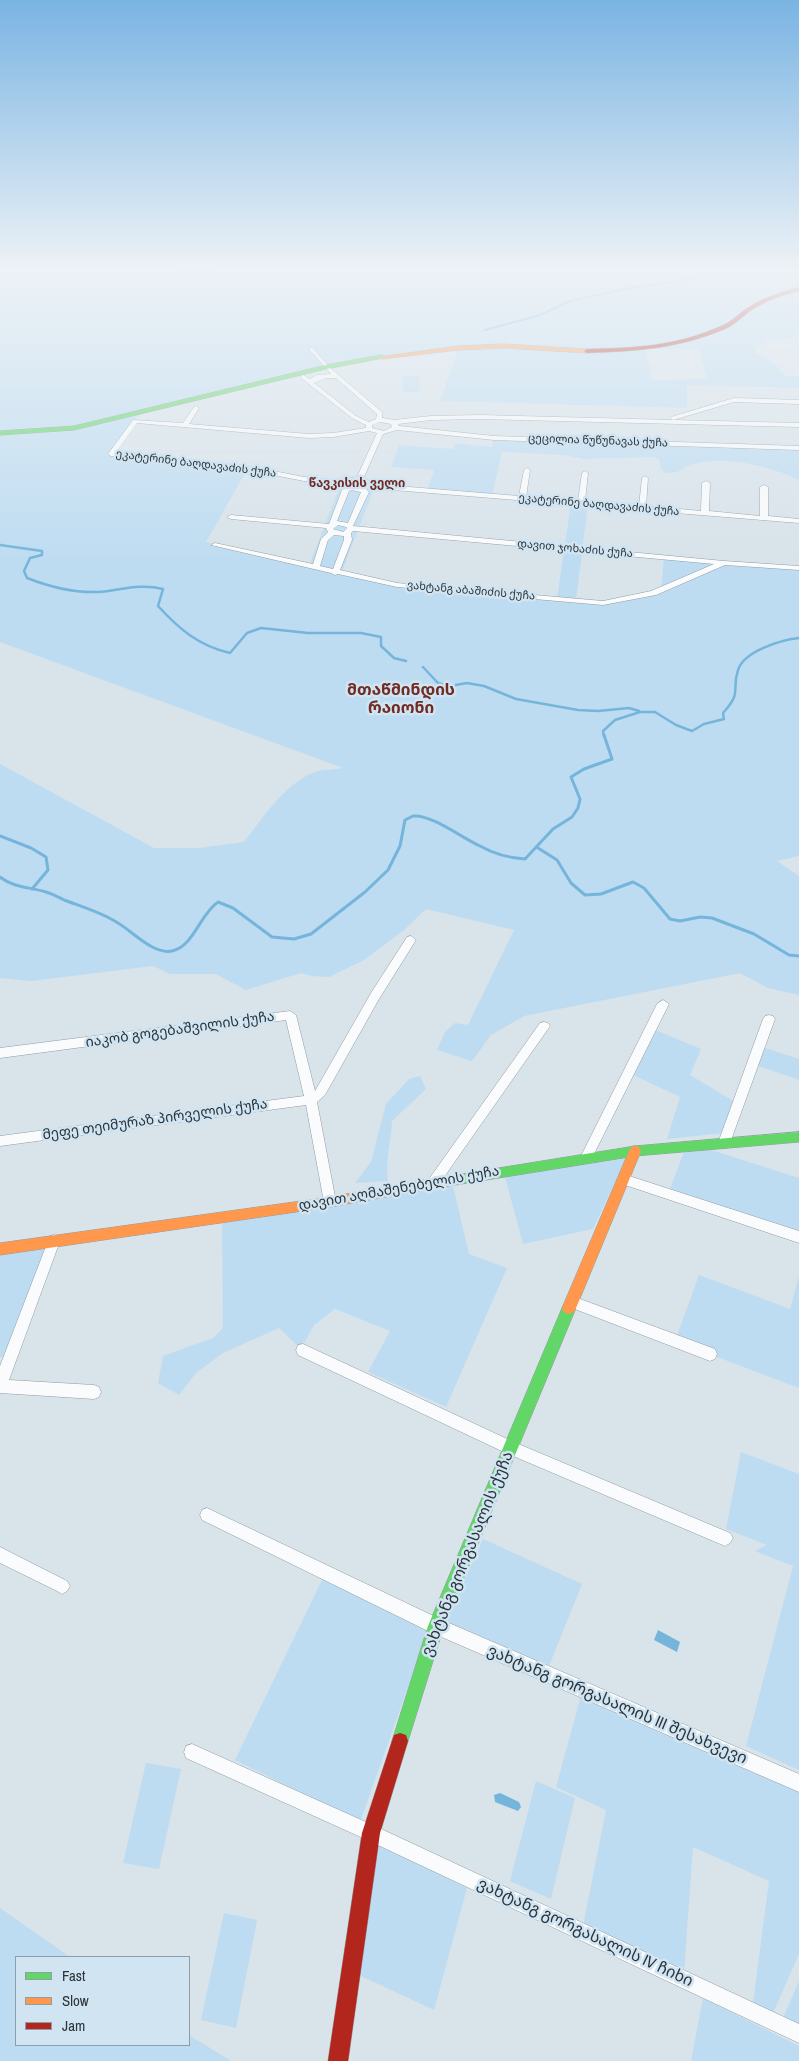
<!DOCTYPE html>
<meta charset="utf-8">
<style>
body{margin:0}
#map{position:relative;width:799px;height:2061px;overflow:hidden;background:#d8e3ea;font-family:"Archivo Narrow",sans-serif}
canvas{display:block}
.legend{position:absolute;left:15px;top:1956px;width:175px;height:90px;box-sizing:border-box;background:#d0e4f2;border:1px solid #8e9ea8;margin:0;padding:6px 9px;list-style:none;font-size:15px;color:#2c343a}
.legend li{display:flex;align-items:center;gap:10px;height:25px}
.legend b{width:25px;border:1px solid #8e9ea8}
</style>
<div id="map">
<canvas width="799" height="2061"></canvas>
<ul class="legend">
<li><b style="height:6px;background:#63d668"></b>Fast</li>
<li><b style="height:6px;background:#ff974d"></b>Slow</li>
<li><b style="height:6px;background:#b3261e"></b>Jam</li>
</ul>
</div>
<script>
const c = document.querySelector('canvas').getContext('2d');
c.lineJoin = 'round';
function paint(path, color) {
  c.fillStyle = color;
  c.fill(path, 'evenodd');
}
function trace(path, color, width, dash) {
  c.strokeStyle = color;
  c.lineWidth = width;
  c.lineCap = dash ? 'butt' : 'round';
  c.setLineDash(dash || []);
  c.stroke(path);
}
function write(font, color, halo, rows, align = 'center') {
  c.font = font + ' "Archivo Narrow","Noto Sans Georgian",sans-serif';
  c.lineWidth = 5;
  c.setLineDash([]);
  c.textBaseline = 'middle';
  c.strokeStyle = halo;
  c.fillStyle = color;
  for (const [text, x, y, turn = 0] of rows) {
    c.save();
    c.translate(x, y);
    c.rotate((+turn || 0) * Math.PI / 180);
    c.textAlign = isNaN(turn) ? turn : align;
    if (halo) c.strokeText(text, 0, 0);
    c.fillText(text, 0, 0);
    c.restore();
  }
}
const green = new Path2D(`
 M 0,272 L 799,272 L 799,337 L 768,341 L 756,348 L 755,353 L 769,359 L 786,376 L 799,376 L 799,388 L 687,385 L 687,408 L 440,401 L 458,349 L 358,360 L 139,413 L 111,454 L 248,468 L 206,542 L 309,566 L 341,483 L 348,486 L 375,486 L 341,574 L 397,585 L 557,599 L 571,503 L 588,504 L 576,600 L 603,603 L 661,589 L 664,558 L 799,568 L 799,856 L 777,861 L 799,876 L 799,995 L 768,988 L 740,973 L 524,1016 L 491,1035 L 472,1061 L 437,1050 L 445,1032 L 455,1023 L 468,1025 L 514,930 L 426,909 L 404,930 L 364,960 L 329,977 L 312,976 L 301,973 L 246,990 L 216,974 L 170,974 L 153,966 L 31,981 L 0,978 L 0,764 L 154,848 L 199,848 L 244,842 C 263,818 283,786 312,773 C 321,769 334,770 343,768 L 0,642 ZM 646,349 L 699,349 L 707,379 L 652,380 Z
 M 402,376 L 419,376 L 420,392 L 403,392 Z
 M 494,438 L 799,448 L 799,480 C 769,466 723,454 690,465 C 678,469 683,473 666,473 L 661,469 L 659,459 L 652,457 L 583,459 L 564,455 L 502,452 L 492,496 L 427,491 L 434,470 L 391,467 L 399,445 L 453,449 L 455,443 L 492,447 Z
 M 651,1028 L 701,1049 L 690,1075 L 735,1102 L 724,1133 L 667,1139 L 680,1097 L 629,1073 Z
 M 759,1046 L 799,1059 L 799,1080 L 753,1064 Z
 M 420,1076 L 426,1089 L 392,1121 C 391,1141 385,1162 388,1181 L 355,1183 L 371,1162 L 386,1104 L 409,1079 Z
 M 705,1148 L 799,1178 L 799,1234 L 669,1192 L 685,1149 Z
 M 627,1157 L 593,1229 L 523,1244 L 505,1177 Z
 M 453,1186 L 469,1254 L 507,1268 L 446,1407 L 368,1372 L 390,1331 L 335,1309 L 314,1325 L 304,1343 L 302,1342 L 299,1347 L 279,1328 L 223,1353 L 196,1373 L 179,1395 L 158,1383 L 163,1356 L 213,1338 L 223,1328 L 222,1223 Z
 M 46,1247 L 4,1357 L 0,1357 L 0,1253 Z
 M 699,1275 L 790,1309 L 799,1276 L 799,1388 L 675,1341 Z
 M 741,1452 L 799,1474 L 799,1770 L 746,1746 L 793,1566 L 755,1551 L 767,1545 L 726,1529 Z
 M 483,1539 L 582,1584 L 549,1666 L 445,1624 Z
 M 324,1576 L 429,1628 L 360,1822 L 235,1760 Z
 M 582,1692 L 799,1788 L 799,1954 L 773,2013 L 753,2003 L 769,1881 L 693,1847 L 684,1972 L 583,1926 L 606,1810 L 556,1787 Z
 M 146,1763 L 181,1769 L 159,1869 L 123,1863 Z
 M 536,1781 L 575,1798 L 551,1899 L 510,1881 Z
 M 375,1842 L 467,1888 L 434,2010 L 359,1975 Z
 M 0,1908 L 70,1957 L 16,1957 L 16,2045 L 189,2045 L 189,2035 L 231,2061 L 0,2061 Z
 M 224,1913 L 257,1920 L 236,2028 L 201,2020 Z
 M 799,1981 L 799,2026 L 783,2018 Z
 M 703,1998 L 799,2046 L 799,2061 L 691,2061 Z`);
const water = new Path2D(`
 M 658,1630 L 680,1642 L 677,1652 L 654,1640 Z
 M 500,1793 L 519,1802 L 521,1807 L 518,1811 L 495,1802 L 494,1795 Z`);
const streamFar2 = new Path2D(`
 M 179,272 L 216,272
 M 244,272 L 277,277 L 321,272
 M 485,330 L 540,315 L 570,301 L 631,288 L 691,279 L 717,272`);
const streamFar1 = new Path2D(`
 M 0,545 L 42,551 L 42,555 L 30,558 L 24,571 L 27,578 C 50,587 73,593 98,592 C 121,590 140,583 163,589 L 158,606 C 179,629 199,646 230,653 L 247,633 L 261,628 L 308,633 L 361,633 L 381,637 L 381,646 L 394,658 L 406,661
 M 423,667 L 438,683 L 450,686 L 467,683 L 484,686 L 516,699 L 578,710 L 598,711 L 629,708 L 639,711
 M 604,736 L 603,731 L 615,720 L 640,712 L 655,712 L 676,725 L 692,731 L 704,724 L 724,719 L 723,713 C 743,691 731,691 738,670 C 744,651 781,640 799,638`);
const stream = new Path2D(`
 M 0,836 L 31,848 L 46,857 L 48,870 L 32,889
 M 538,848 L 557,860 L 571,883 L 585,895 L 601,894 L 633,882 L 644,888 L 670,919 L 680,921 L 700,917 L 712,918 L 754,934 L 789,955 L 799,956
 M 0,877 C 14,888 30,887 46,892 C 53,894 58,897 64,900 C 80,906 97,911 113,920 C 131,929 152,955 172,951 C 194,946 200,914 218,902 L 233,908 L 272,937 L 294,939 L 311,934 L 365,892 L 388,870 L 400,846 L 405,820 L 413,816 C 431,814 462,838 480,846 C 494,854 509,858 525,859 L 553,829 L 572,817 L 578,808 L 580,799 L 571,777 L 584,769 L 612,759 L 604,735`);
const street = new Path2D(`
 M 312,347 L 328,366 L 382,412 L 382,418 L 394,420 L 431,416 L 480,415 L 673,420 L 670,418 L 671,417 L 734,398 L 799,400 L 799,404 L 734,402 L 673,420 L 799,423 L 799,427 L 480,419 L 431,420 L 398,424 L 399,426 L 494,436 L 799,446 L 799,450 L 494,440 L 397,430 L 383,434 L 364,477 L 373,484 L 519,496 L 524,470 L 527,468 L 530,470 L 526,497 L 578,501 L 582,473 L 585,471 L 588,473 L 585,501 L 639,506 L 642,478 L 645,476 L 648,478 L 646,506 L 701,511 L 702,483 L 706,481 L 710,483 L 709,511 L 760,516 L 760,487 L 764,485 L 768,487 L 768,516 L 799,519 L 799,523 L 369,488 L 366,489 L 369,492 L 353,526 L 724,561 L 799,566 L 799,570 L 725,565 L 656,595 L 603,605 L 397,587 L 338,574 L 335,575 L 331,573 L 211,545 L 215,543 L 313,564 L 321,539 L 328,532 L 326,528 L 231,519 L 227,517 L 231,515 L 329,524 L 342,490 L 346,487 L 345,485 L 304,481 L 248,470 L 111,456 L 108,454 L 133,420 L 183,423 L 194,407 L 196,406 L 199,408 L 189,424 L 309,434 L 333,433 L 366,428 L 366,425 L 352,418 L 300,377 L 303,375 L 310,379 L 317,375 L 331,374 L 309,349 ZM 326,378 L 336,378 L 377,414 L 376,419 L 369,422 L 356,416 L 314,383 ZM 380,422 L 391,424 L 392,427 L 384,431 L 372,428 L 372,425 ZM 137,423 L 309,438 L 333,437 L 369,431 L 377,433 L 357,477 L 351,478 L 346,481 L 304,477 L 248,466 L 116,452 ZM 355,481 L 362,481 L 365,484 L 361,487 L 352,486 L 351,484 ZM 351,490 L 361,492 L 348,523 L 337,521 L 349,491 ZM 338,525 L 346,527 L 347,528 L 343,532 L 333,529 ZM 353,531 L 714,564 L 651,591 L 603,601 L 397,583 L 340,570 L 352,540 L 351,533 ZM 334,535 L 344,536 L 344,540 L 333,569 L 320,566 L 328,540 Z
 M 411,936 L 416,940 L 379,999 L 325,1095 L 317,1102 L 336,1202 L 334,1206 L 330,1207 L 326,1206 L 324,1202 L 306,1105 L 0,1146 L 0,1136 L 304,1096 L 286,1020 L 0,1058 L 0,1048 L 290,1011 L 296,1015 L 315,1091 L 371,993 L 407,937 Z
 M 663,1000 L 669,1004 L 590,1162 L 586,1163 L 582,1162 L 580,1158 L 657,1004 Z
 M 769,1015 L 773,1016 L 775,1019 L 730,1143 L 728,1147 L 724,1148 L 720,1147 L 718,1143 L 763,1019 L 765,1016 Z
 M 544,1022 L 548,1023 L 550,1026 L 548,1029 L 437,1187 L 433,1188 L 429,1187 L 427,1183 L 429,1179 L 540,1023 Z
 M 623,1174 L 799,1231 L 799,1243 L 619,1183 L 617,1179 L 619,1175 Z
 M 54,1235 L 59,1237 L 60,1241 L 9,1380 L 94,1385 L 99,1387 L 101,1392 L 99,1397 L 94,1399 L 0,1393 L 0,1366 L 48,1241 L 49,1237 Z
 M 572,1296 L 715,1349 L 717,1354 L 715,1359 L 710,1361 L 567,1306 L 565,1302 L 567,1298 Z
 M 303,1344 L 516,1443 L 730,1533 L 733,1538 L 730,1543 L 725,1546 L 506,1453 L 298,1355 L 296,1350 L 298,1345 Z
 M 207,1508 L 442,1620 L 799,1774 L 799,1792 L 430,1632 L 202,1520 L 200,1515 L 202,1510 Z
 M 0,1547 L 67,1581 L 70,1586 L 67,1591 L 62,1594 L 57,1591 L 0,1563 Z
 M 192,1744 L 377,1827 L 799,2024 L 799,2043 L 365,1839 L 186,1758 L 184,1752 L 186,1746 Z`);
const fast = new Path2D(`
 M 382,355 L 384,356 L 384,358 L 326,369 L 74,430 L 0,435 L 0,431 L 74,426 L 326,365 Z
 M 799,1132 L 799,1142 L 635,1156 L 424,1190 L 420,1189 L 418,1185 L 420,1181 L 424,1180 L 635,1146 Z
 M 569,1302 L 574,1304 L 576,1308 L 444,1626 L 408,1741 L 406,1747 L 400,1749 L 394,1747 L 392,1741 L 428,1626 L 562,1308 L 564,1304 Z`);
const slow = new Path2D(`
 M 504,344 L 587,349 L 590,351 L 587,353 L 504,348 L 458,350 L 382,359 L 379,357 L 458,346 Z
 M 635,1146 L 639,1147 L 641,1151 L 576,1308 L 574,1312 L 569,1314 L 564,1312 L 562,1308 L 629,1151 L 631,1147 Z
 M 424,1180 L 428,1181 L 430,1185 L 428,1189 L 424,1190 L 330,1207 L 0,1255 L 0,1243 L 330,1197 Z`);
const jam = new Path2D(`
 M 799,287 L 799,291 C 783,295 768,300 753,309 C 744,315 735,325 725,329 C 676,349 639,351 587,353 L 584,351 L 587,349 C 636,348 676,346 721,326 C 732,322 740,312 749,307 C 765,297 781,292 799,287 Z
 M 400,1733 L 406,1735 L 408,1741 L 380,1833 L 348,2061 L 328,2061 L 362,1833 L 392,1741 L 394,1735 Z`);
const farStreetnames = [
 ["ცეცილია წუწუნავას ქუჩა",598,441,2],
 ["ეკატერინე ბაღდავაძის ქუჩა",196,464,7],
 ["ეკატერინე ბაღდავაძის ქუჩა",599,505,5],
 ["დავით ჯოხაძის ქუჩა",575,549,5],
 ["ვახტანგ აბაშიძის ქუჩა",471,591,5]
];
const farNeighbourhoodnames = [
 ["წავკისის ველი",357,484]
];
const streetNames = [
 ["იაკობ გოგებაშვილის ქუჩა",180,1030,-8],
 ["მეფე თეიმურაზ პირველის ქუჩა",155,1120,-8],
 ["დავით აღმაშენებელის ქუჩა",399,1189,-10]
];
const farDistrictnames = [
 ["მთაწმინდის",401,691],
 ["რაიონი",401,709]
];
const nearStreetnames = [
 ["ვახტანგ გორგასალის ქუჩა",468,1554,-68],
 ["ვახტანგ გორგასალის III შესახვევი",617,1705,23],
 ["ვახტანგ გორგასალის IV ჩიხი",585,1933,25]
];
paint(green, '#bedcf1');
paint(water, '#75b5db');
trace(streamFar2, '#75b5db', 2);
trace(streamFar1, '#75b5db', 2.5);
trace(stream, '#75b5db', 3);
trace(street, '#939ba0', 1);
trace(fast, '#939ba0', 1);
trace(slow, '#939ba0', 1);
trace(jam, '#939ba0', 1);
paint(street, '#f9fbfc');
paint(fast, '#63d668');
paint(slow, '#ff974d');
paint(jam, '#b3261e');
const sky = c.createLinearGradient(0, 0, 0, 561);
sky.addColorStop(0, '#7ab4e3');
sky.addColorStop(0.48, '#edf2f6');
sky.addColorStop(1, '#edf2f600');
c.fillStyle = sky;
c.fillRect(0, 0, 799, 561);
write('11px', '#2c343a', '#d0e4f2', farStreetnames);
write('bold 12px', '#702b24', '#d0e4f2', farNeighbourhoodnames);
write('14px', '#2c343a', '#d0e4f2', streetNames);
write('bold 16px', '#702b24', '#d0e4f2', farDistrictnames);
write('16px', '#2c343a', '#d0e4f2', nearStreetnames);
</script>
